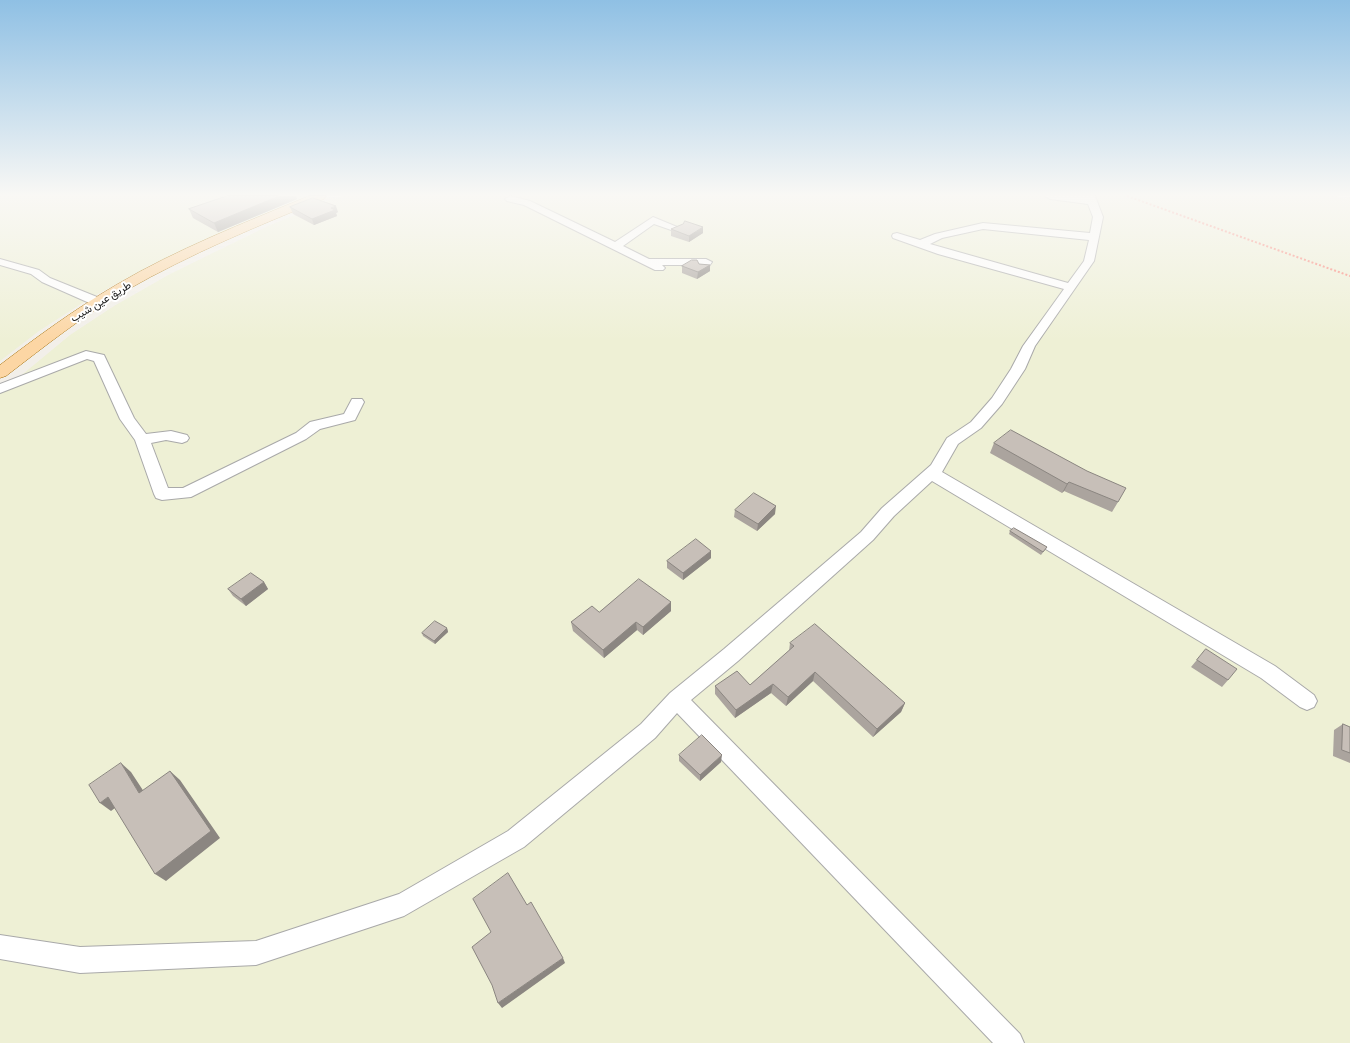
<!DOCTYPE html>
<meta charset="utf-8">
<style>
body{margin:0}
canvas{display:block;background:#f2efe9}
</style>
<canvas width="1350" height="1043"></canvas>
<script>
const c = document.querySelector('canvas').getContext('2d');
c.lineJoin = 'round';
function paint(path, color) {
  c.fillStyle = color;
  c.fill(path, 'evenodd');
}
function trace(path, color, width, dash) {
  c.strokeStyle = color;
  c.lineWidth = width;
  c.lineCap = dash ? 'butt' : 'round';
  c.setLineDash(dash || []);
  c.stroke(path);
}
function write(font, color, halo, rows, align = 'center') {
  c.font = font + ' Manrope,Vazirmatn,sans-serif';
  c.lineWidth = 4;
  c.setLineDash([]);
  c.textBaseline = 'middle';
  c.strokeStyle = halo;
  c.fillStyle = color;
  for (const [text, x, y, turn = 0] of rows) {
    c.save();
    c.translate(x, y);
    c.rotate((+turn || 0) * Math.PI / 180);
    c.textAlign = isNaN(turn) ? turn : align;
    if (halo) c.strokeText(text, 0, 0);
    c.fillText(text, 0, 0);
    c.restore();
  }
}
const farmland = new Path2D(`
 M 0,196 L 312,196 L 252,219 L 147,267 L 87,300 L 39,331 L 0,361 Z
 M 341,196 L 1335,196 L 1350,200 L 1350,1043 L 0,1043 L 0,393 L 70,335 L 114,306 L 170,274 L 268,226 Z`);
const path = new Path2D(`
 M 1127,196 L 1350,276`);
const minor = new Path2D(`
 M 510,196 L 530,201 L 615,242 L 653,217 L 682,229 L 677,232 L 654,224 L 623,246 L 649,259 L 706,259 L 712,262 L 707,269 L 699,269 L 698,265 L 662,265 L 665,268 L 663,270 L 655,270 L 524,205 L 507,201 L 505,199 Z
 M 1045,196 L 1095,196 L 1103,217 L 1094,261 L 1035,346 L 1025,369 L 1002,404 L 981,428 L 958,444 L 942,472 L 1275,666 L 1314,695 L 1317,701 L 1314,707 L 1307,710 L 1300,707 L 1261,678 L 932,481 L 894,516 L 873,540 L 738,661 L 691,700 L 1020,1034 L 1024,1043 L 993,1043 L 677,713 L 655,738 L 524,847 L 404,916 L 256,965 L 80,973 L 0,959 L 0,935 L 80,947 L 256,941 L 399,894 L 508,831 L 641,724 L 670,693 L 724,649 L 861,532 L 882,508 L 931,465 L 947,438 L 971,422 L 992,398 L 1011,369 L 1023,346 L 1064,289 L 938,254 L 893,238 L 892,236 L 893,234 L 897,233 L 920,240 L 935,234 L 983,223 L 1090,233 L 1093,217 L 1088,204 L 1050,199 ZM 983,229 L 1089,240 L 1084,261 L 1068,283 L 930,244 L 942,238 Z
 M 0,259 L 39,270 L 50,278 L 102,299 L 104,302 L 98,306 L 94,305 L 42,282 L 31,274 L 0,265 Z
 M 86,351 L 104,355 L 134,418 L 146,434 L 171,431 L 187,435 L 189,438 L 187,441 L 182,443 L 166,440 L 151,443 L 168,488 L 183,488 L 296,433 L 310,422 L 344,414 L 352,399 L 362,399 L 364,402 L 355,420 L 320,429 L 306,439 L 191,497 L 162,500 L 156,498 L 154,494 L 135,440 L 120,419 L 94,361 L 87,359 L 0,393 L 0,384 Z`);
const major = new Path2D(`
 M 309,196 L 326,196 L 324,199 C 257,226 190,254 127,290 C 84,315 45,346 6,376 L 0,378 L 0,365 C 37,337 75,309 116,285 C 177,249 244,223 309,196 Z`);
const wall = new Path2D(`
 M 227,196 L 296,196 L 297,199 L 218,232 L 193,218 L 189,209 Z
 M 290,207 L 338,212 L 336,213 L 337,216 L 314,225 L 293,214 Z
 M 671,229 L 703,233 L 689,242 L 671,236 Z
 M 699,264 L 710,265 L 710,271 L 697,279 L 682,273 L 682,266 Z
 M 994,443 L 1118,502 L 1112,512 L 1064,491 L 1062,493 L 990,453 Z
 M 735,510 L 775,514 L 757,531 L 734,517 Z
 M 1010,531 L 1047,547 L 1041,555 L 1009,534 Z
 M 711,551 L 711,558 L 683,580 L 667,568 L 667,561 Z
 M 264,582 L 268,589 L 246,606 L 233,596 L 228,589 Z
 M 671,602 L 671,611 L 643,635 L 637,630 L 604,658 L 573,631 L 571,622 L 599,612 Z
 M 447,628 L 448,632 L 435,644 L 423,636 L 422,633 Z
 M 790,643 L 905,703 L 901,712 L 873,737 L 813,681 L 786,706 L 771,693 L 735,718 L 715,694 L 715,686 L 750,685 L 789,651 Z
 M 1206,649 L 1228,680 L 1222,687 L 1191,667 Z
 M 1343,724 L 1350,727 L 1350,763 L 1333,756 L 1334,730 Z
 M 679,755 L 721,762 L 700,781 L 679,761 Z`);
const shadedWall = new Path2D(`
 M 279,196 L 296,196 L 297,199 L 218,232 L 214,223 Z
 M 336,206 L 338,212 L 336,213 L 337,216 L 314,225 L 312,219 Z
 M 703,227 L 703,233 L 689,242 L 689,236 Z
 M 710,265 L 710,271 L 697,279 L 698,272 Z
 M 1069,482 L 1064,491 L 1062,493 L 1067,484 Z
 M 776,506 L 775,514 L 757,531 L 758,524 Z
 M 711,551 L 711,558 L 683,580 L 683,573 Z
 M 264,582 L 268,589 L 246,606 L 241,599 Z
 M 671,602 L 671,611 L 643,635 L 643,627 Z
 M 636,622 L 637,630 L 604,658 L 603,650 Z
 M 447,628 L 448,632 L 435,644 L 434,641 Z
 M 815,672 L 813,681 L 786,706 L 788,697 Z
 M 773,684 L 771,693 L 735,718 L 736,710 Z
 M 905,703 L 901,712 L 873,737 L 877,729 Z
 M 722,755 L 721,762 L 700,781 L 700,775 Z
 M 121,763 L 131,772 L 150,801 L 139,793 Z
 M 170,771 L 180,780 L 220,838 L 166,881 L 155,874 Z
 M 108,797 L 119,805 L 111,811 L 100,803 Z
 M 563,958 L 565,963 L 502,1008 L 498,1003 Z`);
const building = new Path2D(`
 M 227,196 L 279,196 L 214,223 L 189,209 Z
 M 313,198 L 336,206 L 331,208 L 335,210 L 312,219 L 290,207 Z
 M 685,221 L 703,227 L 689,236 L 671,229 L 683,224 Z
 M 692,260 L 697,260 L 699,264 L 710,265 L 698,272 L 682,266 Z
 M 1011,430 L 1087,471 L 1126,488 L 1118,502 L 1069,482 L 1067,484 L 994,443 Z
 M 754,493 L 776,506 L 758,524 L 735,510 Z
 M 1014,528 L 1047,547 L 1043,552 L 1010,531 Z
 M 696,539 L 711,551 L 683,573 L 667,561 Z
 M 251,573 L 264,582 L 241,599 L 228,589 Z
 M 639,579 L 671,602 L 643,627 L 636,622 L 603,650 L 571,622 L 592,606 L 599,612 Z
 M 435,621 L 447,628 L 434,641 L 422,633 Z
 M 815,624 L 905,703 L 877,729 L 815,672 L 788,697 L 773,684 L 736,710 L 715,686 L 737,671 L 750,685 L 794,646 L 790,643 Z
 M 1206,649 L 1237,669 L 1228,680 L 1197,660 Z
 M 1343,724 L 1350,727 L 1350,753 L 1342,750 Z
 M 702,735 L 722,755 L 700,775 L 679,755 Z
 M 121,763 L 139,793 L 170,771 L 211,831 L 155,874 L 108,797 L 100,803 L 89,785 Z
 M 508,873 L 527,905 L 531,902 L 563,958 L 498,1003 L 492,985 L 472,947 L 491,932 L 473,899 Z`);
const farStreetnames = [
 ["طريق عين شيب",101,302,-31]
];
paint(farmland, '#eef0d5');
trace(minor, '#a9a9a9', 2);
trace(major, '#a06b00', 1);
trace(path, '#fa8072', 2, [2, 2]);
paint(minor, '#fff');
paint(major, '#fcd6a4');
paint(wall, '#aba49e');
paint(shadedWall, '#8b8681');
paint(building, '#c7bfb8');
trace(building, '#8b8681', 1);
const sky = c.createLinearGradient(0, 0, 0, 342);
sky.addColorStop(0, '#8fc0e4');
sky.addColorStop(0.57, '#f9f8f5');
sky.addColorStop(1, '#f9f8f500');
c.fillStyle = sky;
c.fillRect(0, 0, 1350, 342);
write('11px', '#222', '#fff', farStreetnames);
</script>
